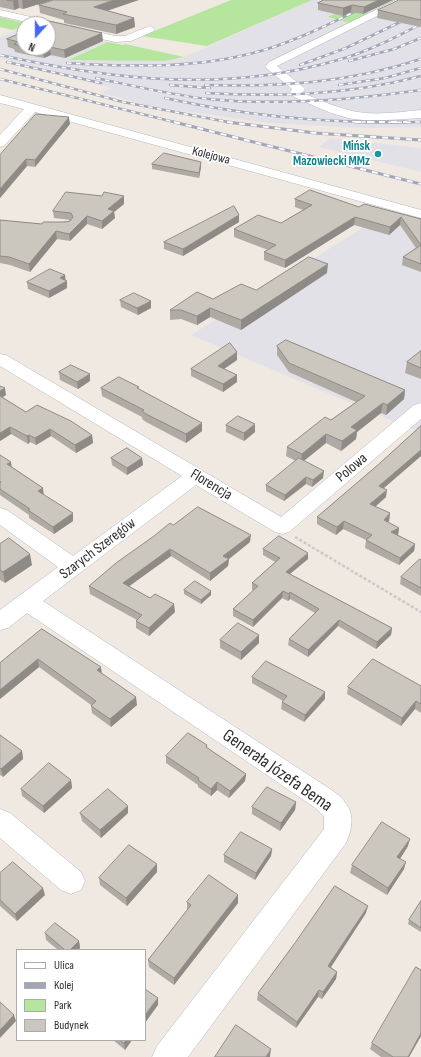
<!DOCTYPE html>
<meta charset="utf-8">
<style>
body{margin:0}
#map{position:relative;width:421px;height:1057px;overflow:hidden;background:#efe9e1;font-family:"Sofia Sans Condensed",sans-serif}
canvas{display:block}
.legend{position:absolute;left:16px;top:949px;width:130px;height:92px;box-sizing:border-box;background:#fff;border:1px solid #ababab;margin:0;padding:5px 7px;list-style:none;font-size:12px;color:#2e2e2e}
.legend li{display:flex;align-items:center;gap:8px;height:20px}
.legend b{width:20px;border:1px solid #ababab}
.north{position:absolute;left:16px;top:16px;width:40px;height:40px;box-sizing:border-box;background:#fff;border:1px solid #ababab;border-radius:50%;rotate:201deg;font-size:11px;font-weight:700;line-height:16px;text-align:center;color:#2e2e2e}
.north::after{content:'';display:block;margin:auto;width:14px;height:18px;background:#4264fb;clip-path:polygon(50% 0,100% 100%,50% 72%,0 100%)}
</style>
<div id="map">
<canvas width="421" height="1057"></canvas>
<ul class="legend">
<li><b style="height:5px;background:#fff"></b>Ulica</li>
<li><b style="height:5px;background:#a3a6b8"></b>Kolej</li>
<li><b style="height:11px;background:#b6e59e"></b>Park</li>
<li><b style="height:11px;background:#cbc7bf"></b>Budynek</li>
</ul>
<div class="north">N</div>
</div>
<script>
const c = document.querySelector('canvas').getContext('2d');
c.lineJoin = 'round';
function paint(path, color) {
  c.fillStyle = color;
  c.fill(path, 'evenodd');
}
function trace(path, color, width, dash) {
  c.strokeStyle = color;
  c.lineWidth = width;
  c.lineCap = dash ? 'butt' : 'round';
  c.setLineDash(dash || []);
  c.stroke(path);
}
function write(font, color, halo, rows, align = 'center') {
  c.font = font + ' "Sofia Sans Condensed",sans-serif';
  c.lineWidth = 3.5;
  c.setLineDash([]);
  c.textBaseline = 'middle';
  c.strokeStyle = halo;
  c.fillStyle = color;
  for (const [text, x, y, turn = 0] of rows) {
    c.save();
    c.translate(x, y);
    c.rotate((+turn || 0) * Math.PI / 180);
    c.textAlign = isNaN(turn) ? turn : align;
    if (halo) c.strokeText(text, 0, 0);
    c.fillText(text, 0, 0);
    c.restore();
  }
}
const industrial = new Path2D(`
 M 312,0 L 421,0 L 421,127 L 364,128 L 269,123 L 168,109 L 143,104 L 101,93 L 111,88 L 67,77 L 70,75 L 0,58 L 0,38 L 24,26 L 24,48 L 48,48 L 81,35 L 108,42 L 69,59 L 180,59 Z
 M 330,138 L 421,148 L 421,172 L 319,147 Z
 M 391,210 L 421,219 L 421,433 L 191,335 Z`);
const green = new Path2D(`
 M 231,0 L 312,0 L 207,46 L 142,36 Z
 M 353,9 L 370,13 L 350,23 L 328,17 L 340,11 Z
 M 0,17 L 30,24 L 24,24 L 24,26 L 13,30 L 0,27 Z
 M 108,42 L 123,45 L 125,44 L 184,57 L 165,61 L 68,60 Z`);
const pathFar1 = new Path2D(`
 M 41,3 L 52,0`);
const path = new Path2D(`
 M 295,537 L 421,612`);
const minor = new Path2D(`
 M 396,0 L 409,0 L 277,66 L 303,87 L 305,89 L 302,93 C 318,99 335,107 352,111 C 374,116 399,112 421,110 L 421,118 C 398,119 375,122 353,119 C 332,115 313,105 294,97 L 290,92 L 292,89 L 265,67 L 269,62 Z
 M 0,10 L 115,36 L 125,36 L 150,26 L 155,29 L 154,31 L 131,41 L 115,42 L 48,27 L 48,24 L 35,24 L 0,16 Z
 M 0,95 L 421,210 L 421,218 L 35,112 L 4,146 L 0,147 L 0,135 L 24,109 L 0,103 Z
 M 0,354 L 6,355 L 281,517 L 414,405 L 421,403 L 421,419 L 289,532 L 282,534 L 275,532 L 196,485 L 43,601 L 333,791 C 353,805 356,821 346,843 L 188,1057 L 152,1057 L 157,1046 L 324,829 L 324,816 L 314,807 L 27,613 L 8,628 L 0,630 L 0,610 L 58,567 L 0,525 L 0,508 L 7,510 L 73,556 L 182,476 L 0,366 Z
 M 0,809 L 10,813 L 81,872 L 85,881 L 81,890 L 71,894 L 61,890 L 0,838 Z`);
const railFar1 = new Path2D(`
 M 0,55 C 112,80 226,93 338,60 C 367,52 394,38 421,24
 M 349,61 L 394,49 L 421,38
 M 7,62 L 101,83
 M 67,63 C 133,67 200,69 264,50 C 304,38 341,18 378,0
 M 300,65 L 346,48 L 421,12
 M 0,69 L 123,102 L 233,123
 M 96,78 C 134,86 171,95 209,99 C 280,106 351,100 421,90
 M 0,79 L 178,123
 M 170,85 L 210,88
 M 205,85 C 280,87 349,83 421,59
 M 339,85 L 385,78 L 421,68
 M 206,93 C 279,97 350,95 421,76
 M 165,98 C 250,117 334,124 421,122`);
const rail = new Path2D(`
 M 174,122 L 421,184
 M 227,122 L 315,133 L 421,140
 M 355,122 L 407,122`);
const wall = new Path2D(`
 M 0,0 L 52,0 L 23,9 L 19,8 L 14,10 L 0,7 Z
 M 324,0 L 393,0 L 363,14 L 351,12 L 343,16 L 318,10 L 318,3 Z
 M 421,0 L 421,27 L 377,18 L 378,10 Z
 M 39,5 L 109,11 L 134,18 L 135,27 L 116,34 L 64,23 L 64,20 L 40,13 Z
 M 48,24 L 103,41 L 65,58 L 51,55 L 44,58 L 38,57 L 15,52 L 14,49 L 8,47 L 7,39 L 24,32 L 24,48 L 48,48 Z
 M 70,124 L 35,167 L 27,166 L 0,198 L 0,155 Z
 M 201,162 L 201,167 L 199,178 L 152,169 L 152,164 Z
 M 102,196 L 124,196 L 124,204 L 114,212 L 115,218 L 102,229 L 87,224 L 70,241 L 57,239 L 30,272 L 10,265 L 0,263 L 0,220 L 42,224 L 70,221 L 70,220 L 54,218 L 53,211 Z
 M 295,199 L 359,207 L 421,219 L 421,272 L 402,265 L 403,257 L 416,248 L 400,225 L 389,235 L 354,225 L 285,268 L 264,260 L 264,252 L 268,250 L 234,237 L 234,229 L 281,223 L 303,210 L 295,207 Z
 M 239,215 L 239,222 L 183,256 L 164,249 L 164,242 Z
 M 327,273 L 241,330 L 210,317 L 197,325 L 181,319 L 170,320 L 170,310 L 213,299 L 256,290 Z
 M 65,275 L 65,281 L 67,281 L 67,288 L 49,298 L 28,289 L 27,282 Z
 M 120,300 L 151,308 L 138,315 L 121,307 Z
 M 277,346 L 405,390 L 404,399 L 386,415 L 381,413 L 357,432 L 356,439 L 341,451 L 326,443 L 304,461 L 323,478 L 312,487 L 306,484 L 284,501 L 266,491 L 266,485 L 296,461 L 286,456 L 287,447 L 331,420 L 356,402 L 289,372 L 277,355 Z
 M 421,351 L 421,379 L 405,373 L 407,362 Z
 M 237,360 L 224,369 L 237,375 L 237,382 L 223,392 L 191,376 L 191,369 Z
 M 59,372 L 90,381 L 78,389 L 60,380 Z
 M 0,386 L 6,395 L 2,397 L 26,412 L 92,435 L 93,443 L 76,453 L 51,436 L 36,445 L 30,442 L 28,444 L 11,434 L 0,441 Z
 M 101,388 L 139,389 L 202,431 L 186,443 L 146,422 L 142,419 L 142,417 L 102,396 Z
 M 226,425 L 255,432 L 244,441 L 226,432 Z
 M 421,426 L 421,456 L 384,488 L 386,497 L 375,507 L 390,513 L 389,521 L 388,522 L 399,528 L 398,535 L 415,544 L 414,551 L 399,565 L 365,548 L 366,540 L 343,529 L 336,535 L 317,524 L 317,517 L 379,464 Z
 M 0,455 L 12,467 L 43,488 L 43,495 L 73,521 L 54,534 L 29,518 L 29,515 L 0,495 Z
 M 111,458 L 142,458 L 143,465 L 127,475 L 112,465 Z
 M 173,525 L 250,542 L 229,559 L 228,566 L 210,581 L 171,556 L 129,586 L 175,612 L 149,636 L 136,628 L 136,621 L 137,620 L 90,594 L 89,586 Z
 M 0,544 L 32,565 L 5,583 L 0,580 Z
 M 263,549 L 308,559 L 290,574 L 392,628 L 391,635 L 376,649 L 338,626 L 308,657 L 288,645 L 289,639 L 315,613 L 290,599 L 288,601 L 282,598 L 253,627 L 233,616 L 233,609 L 254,591 L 252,590 L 252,583 L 275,562 L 263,555 Z
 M 421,560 L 421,596 L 400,584 L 401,577 Z
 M 184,590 L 211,595 L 201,604 L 184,594 Z
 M 42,629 L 102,674 L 137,705 L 111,727 L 92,713 L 91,705 L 39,667 L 0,699 L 0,663 Z
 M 220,640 L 259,643 L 241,660 L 220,648 Z
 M 252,677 L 325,699 L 304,722 L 281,709 L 282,702 L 283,701 L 252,683 Z
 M 421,686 L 421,713 L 415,709 L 401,726 L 347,694 L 348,687 Z
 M 0,735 L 22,751 L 23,759 L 3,777 L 0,775 Z
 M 207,745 L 207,748 L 246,774 L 245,781 L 229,798 L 217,790 L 211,796 L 198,787 L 198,785 L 166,763 L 166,756 Z
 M 71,780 L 72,788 L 44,813 L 22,796 L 21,789 Z
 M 296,802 L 295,810 L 280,831 L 252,814 L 252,807 Z
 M 128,806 L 128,813 L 101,838 L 82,821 L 80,813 Z
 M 408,846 L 400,859 L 404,869 L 387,895 L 350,873 L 352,865 Z
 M 272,849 L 271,856 L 255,880 L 224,862 L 224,855 Z
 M 157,864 L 157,872 L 127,906 L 100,885 L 99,878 Z
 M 0,873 L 45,895 L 17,921 L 0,906 Z
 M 238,895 L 238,903 L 174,985 L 149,967 L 148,960 L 188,910 L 187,909 L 187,902 Z
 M 421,901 L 421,932 L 408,924 L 409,920 Z
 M 366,913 L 331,967 L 337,972 L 336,979 L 322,999 L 318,997 L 296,1028 L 257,1000 L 258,993 Z
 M 45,933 L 79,941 L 80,948 L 78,950 L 58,950 L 46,940 Z
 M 421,970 L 421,1036 L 409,1057 L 381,1057 L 370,1049 L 372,1043 Z
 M 113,1040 L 132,1040 L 125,1050 Z`);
const shadedWall = new Path2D(`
 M 16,0 L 18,0 L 19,8 L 14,10 L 13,1 Z
 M 22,0 L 52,0 L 23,9 Z
 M 114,0 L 139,0 L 95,15 L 94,7 Z
 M 379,0 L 393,0 L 363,14 L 364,7 Z
 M 352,5 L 351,12 L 343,16 L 343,8 Z
 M 134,18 L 135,27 L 116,34 L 116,25 Z
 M 102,33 L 103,41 L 65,58 L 64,50 Z
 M 50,47 L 51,55 L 44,58 L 43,50 Z
 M 69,117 L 70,124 L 35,167 L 35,160 Z
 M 26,159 L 27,166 L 0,198 L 0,189 Z
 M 201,162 L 201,167 L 199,178 L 199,173 Z
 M 124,196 L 124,204 L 114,212 L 115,218 L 102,229 L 102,221 L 108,209 Z
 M 239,215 L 239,222 L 183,256 L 183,249 Z
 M 87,216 L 87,224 L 70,241 L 69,234 Z
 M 355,217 L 354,225 L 285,268 L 285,260 Z
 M 401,217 L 400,225 L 389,235 L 390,227 Z
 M 56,231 L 57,239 L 30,272 L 29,264 Z
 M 328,264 L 327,273 L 241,330 L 241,320 Z
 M 65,275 L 66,282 L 67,281 L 67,288 L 49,298 L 49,291 L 60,278 Z
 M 151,301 L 151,308 L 138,315 L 137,308 Z
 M 210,308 L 210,317 L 197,325 L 197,316 Z
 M 237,352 L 237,360 L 218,373 L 218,366 Z
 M 90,374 L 90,381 L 78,389 L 77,382 Z
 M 237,375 L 237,382 L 223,392 L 223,384 Z
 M 5,388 L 6,395 L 0,399 L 0,391 Z
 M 405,390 L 404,399 L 386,415 L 387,405 Z
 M 383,403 L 381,413 L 357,432 L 356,439 L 341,451 L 342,441 L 351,427 Z
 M 202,423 L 202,431 L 186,443 L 186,434 Z
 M 255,424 L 255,432 L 244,441 L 244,433 Z
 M 10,427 L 11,434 L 0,441 L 0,433 Z
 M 50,429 L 51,436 L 36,445 L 35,438 Z
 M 326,434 L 326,443 L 301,463 L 302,454 Z
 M 29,435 L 30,442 L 28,444 L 27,436 Z
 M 92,435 L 93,443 L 76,453 L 75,445 Z
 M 421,450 L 421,456 L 378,493 L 379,486 Z
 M 142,458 L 143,465 L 127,475 L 127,468 Z
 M 11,462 L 12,469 L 7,464 Z
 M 324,471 L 323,478 L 312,487 L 313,480 Z
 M 306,477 L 306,484 L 284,501 L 285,495 Z
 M 43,488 L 44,496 L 38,491 Z
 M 387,490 L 386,497 L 369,512 L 370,504 Z
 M 73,513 L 73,521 L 54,534 L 53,527 Z
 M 390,513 L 389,521 L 382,528 L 384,520 Z
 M 344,521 L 343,529 L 336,535 L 337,527 Z
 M 399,528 L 398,535 L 391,532 Z
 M 251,535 L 250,542 L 229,559 L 228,566 L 210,581 L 210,573 L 223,556 Z
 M 415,544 L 414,551 L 399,565 L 400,558 Z
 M 170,549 L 171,556 L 124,590 L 123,583 Z
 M 308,553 L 308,559 L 285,578 L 286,572 Z
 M 30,554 L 32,565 L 5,583 L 3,572 Z
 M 211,591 L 211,595 L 201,604 L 201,600 Z
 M 283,591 L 282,598 L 253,627 L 253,620 Z
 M 290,592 L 290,599 L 288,601 L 289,594 Z
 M 174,604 L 175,612 L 149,636 L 149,628 Z
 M 339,620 L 338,626 L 308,657 L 308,650 Z
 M 392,628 L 391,635 L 376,649 L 377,642 Z
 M 259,635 L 259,643 L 241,660 L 241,652 Z
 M 38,659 L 39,667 L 0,699 L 0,690 Z
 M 101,667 L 102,675 L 97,670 Z
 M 325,692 L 325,699 L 304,722 L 305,715 Z
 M 136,697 L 137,705 L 111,727 L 110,719 Z
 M 416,701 L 415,709 L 401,726 L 402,718 Z
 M 22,751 L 23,759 L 3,777 L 1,769 Z
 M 246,774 L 245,781 L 229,798 L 230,791 Z
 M 71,780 L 72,788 L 44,813 L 43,806 Z
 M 217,782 L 217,790 L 211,796 L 211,789 Z
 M 296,802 L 295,810 L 280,831 L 281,823 Z
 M 128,806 L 128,813 L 101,838 L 100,830 Z
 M 410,839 L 408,846 L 396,865 L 397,857 Z
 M 272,849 L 271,856 L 255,880 L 256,873 Z
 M 406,862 L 404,869 L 387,895 L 388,888 Z
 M 157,864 L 157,872 L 127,906 L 126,898 Z
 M 43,888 L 45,895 L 17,921 L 15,914 Z
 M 238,895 L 238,903 L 174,985 L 174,978 Z
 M 368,906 L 366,913 L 327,973 L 328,966 Z
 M 79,941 L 80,948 L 78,950 L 70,950 Z
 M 337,972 L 336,979 L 322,999 L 323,992 Z
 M 319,990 L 318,997 L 296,1028 L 297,1022 Z
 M 158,998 L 158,1005 L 145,1023 L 145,1015 Z
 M 14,1015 L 16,1021 L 0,1038 L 0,1030 Z
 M 421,1033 L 421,1036 L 409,1057 L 408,1057 Z
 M 126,1040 L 132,1040 L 125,1050 L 124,1043 Z
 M 271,1049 L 270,1056 L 270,1057 L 266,1057 Z`);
const building = new Path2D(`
 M 7,0 L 16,0 L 13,1 Z
 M 54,0 L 114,0 L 94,7 L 134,18 L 116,25 L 63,14 L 67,12 L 39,5 Z
 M 324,0 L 379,0 L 364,7 L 352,5 L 343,8 L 318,3 Z
 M 399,0 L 421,0 L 421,20 L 378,10 Z
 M 49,21 L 102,33 L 64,50 L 50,47 L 43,50 L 30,48 L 48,48 L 48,24 L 43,24 Z
 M 24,32 L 24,47 L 14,44 L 19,42 L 7,39 Z
 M 36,114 L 69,117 L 35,160 L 26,159 L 0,189 L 0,155 Z
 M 164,153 L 201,162 L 199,173 L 152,164 Z
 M 310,190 L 359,207 L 364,204 L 421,219 L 421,264 L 403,257 L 421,245 L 401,217 L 390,227 L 355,217 L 285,260 L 264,252 L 276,245 L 234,229 L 258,215 L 281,223 L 312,205 L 295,199 Z
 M 66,192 L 102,196 L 104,192 L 124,196 L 108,209 L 114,211 L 102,221 L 87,216 L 69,234 L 56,231 L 29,264 L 9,257 L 0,256 L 0,220 L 42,224 L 43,222 L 65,222 L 70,221 L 73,217 L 71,213 L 53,211 Z
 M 234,206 L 239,215 L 183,249 L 164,242 Z
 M 309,257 L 328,264 L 241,320 L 210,308 L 197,316 L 181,310 L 170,310 L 197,292 L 213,299 L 241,284 L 256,290 Z
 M 50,269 L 65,275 L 60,278 L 67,281 L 49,291 L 27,282 Z
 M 134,293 L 151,301 L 137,308 L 120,300 Z
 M 286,340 L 405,390 L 387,405 L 383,403 L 351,427 L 357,430 L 342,441 L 326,434 L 302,454 L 287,447 L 325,417 L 331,420 L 365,396 L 289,363 L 277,346 Z
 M 230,343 L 237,352 L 218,366 L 237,375 L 223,384 L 191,369 Z
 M 421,351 L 421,368 L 407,362 Z
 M 71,365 L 90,374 L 77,382 L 59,372 Z
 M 119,377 L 139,387 L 137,388 L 202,423 L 186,434 L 146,414 L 142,411 L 144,410 L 101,388 Z
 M 0,386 L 5,388 L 0,391 Z
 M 0,396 L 26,412 L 37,405 L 71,421 L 92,435 L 75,445 L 50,429 L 35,438 L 29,435 L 27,436 L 10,427 L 0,433 Z
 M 238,416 L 255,424 L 244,433 L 226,425 Z
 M 421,426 L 421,450 L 379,486 L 387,490 L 370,504 L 390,513 L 384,520 L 399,528 L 391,532 L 415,544 L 400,558 L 366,540 L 372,535 L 344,521 L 337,527 L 317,517 L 379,464 Z
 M 127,448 L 142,458 L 127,468 L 111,458 Z
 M 0,455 L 11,462 L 7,464 L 43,488 L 38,491 L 73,513 L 53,527 L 28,510 L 30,509 L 0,489 L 0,482 L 1,482 L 0,481 Z
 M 299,458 L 324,471 L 313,480 L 306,477 L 285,495 L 266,485 Z
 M 198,507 L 251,535 L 223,556 L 229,559 L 210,573 L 170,549 L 123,583 L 150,598 L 155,594 L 174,604 L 149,628 L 136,621 L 142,615 L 89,586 L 116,563 L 154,536 L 170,523 L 173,525 Z
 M 279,536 L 308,553 L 286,572 L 392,628 L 377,642 L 339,620 L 308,650 L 289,639 L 319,609 L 290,592 L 289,594 L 283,591 L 253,620 L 233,609 L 258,586 L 252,583 L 280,558 L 263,549 Z
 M 9,538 L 30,554 L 3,572 L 0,570 L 0,544 Z
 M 420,559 L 421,560 L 421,588 L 401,577 Z
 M 195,581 L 211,591 L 201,600 L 184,590 Z
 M 238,623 L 259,635 L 241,652 L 220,640 Z
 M 42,629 L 101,667 L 97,670 L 136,697 L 110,719 L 91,706 L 96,701 L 38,659 L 0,690 L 0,663 Z
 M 373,659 L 421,686 L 421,704 L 416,701 L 402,718 L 348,687 Z
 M 266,661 L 325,692 L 305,715 L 282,702 L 287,696 L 252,677 Z
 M 188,733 L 207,745 L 206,747 L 246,774 L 230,791 L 217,782 L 211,789 L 198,780 L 199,778 L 166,756 Z
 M 0,735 L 22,751 L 1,769 L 0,768 Z
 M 49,763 L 71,780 L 43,806 L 21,789 Z
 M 267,787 L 296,802 L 281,823 L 252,807 Z
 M 108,789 L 128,806 L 100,830 L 80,813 Z
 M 382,822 L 410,839 L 397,857 L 406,862 L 388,888 L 352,865 Z
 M 241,832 L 272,849 L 256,873 L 224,855 Z
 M 129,845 L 157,864 L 126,898 L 99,878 Z
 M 13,862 L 43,888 L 15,914 L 0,900 L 0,873 Z
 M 209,875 L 238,895 L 174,978 L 148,960 L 191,905 L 187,902 Z
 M 335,886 L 368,906 L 328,966 L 337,972 L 323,992 L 319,990 L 297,1022 L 258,993 L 295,943 Z
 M 421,901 L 421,928 L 409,920 Z
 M 55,923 L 79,941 L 70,950 L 65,950 L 45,933 Z
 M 416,967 L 421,970 L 421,1033 L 408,1057 L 393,1057 L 372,1043 Z
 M 145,989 L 158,998 L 145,1015 Z
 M 0,1002 L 14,1015 L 0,1030 Z
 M 236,1025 L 271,1049 L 266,1057 L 215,1057 Z
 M 120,1040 L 126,1040 L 124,1043 Z`);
const markers = [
 [378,154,4,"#0f9aa8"]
];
const farCulturenames = [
 ["Mińsk",370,147],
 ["Mazowiecki MMz",370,162]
];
const farStreetnames = [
 ["Kolejowa",211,156,15]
];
const streetNames = [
 ["Polowa",352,468,-40],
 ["Florencja",211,485,31],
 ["Szarych Szeregów",98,549,-37]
];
const nearStreetnames = [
 ["Generała Józefa Bema",277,771,35]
];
paint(industrial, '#e3e1e8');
paint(green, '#b6e59e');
trace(minor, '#b4b7c1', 1);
trace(pathFar1, '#c9c9c9', 1.5, [1.5, 1]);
trace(path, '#c9c9c9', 2.5, [3, 2]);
paint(minor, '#fff');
trace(railFar1, '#a3a6b8', 2.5);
trace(rail, '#a3a6b8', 3);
trace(railFar1, '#fff', 1.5, [4.5]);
trace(rail, '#fff', 2, [6]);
paint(wall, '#afaba4');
paint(shadedWall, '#8e8b86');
paint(building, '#cbc7bf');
trace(building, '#8e8b86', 1);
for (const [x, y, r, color] of markers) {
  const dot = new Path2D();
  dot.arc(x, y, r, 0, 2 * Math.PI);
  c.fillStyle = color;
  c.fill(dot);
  trace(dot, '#fff', 1.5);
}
write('bold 13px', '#0d838f', '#fff', farCulturenames, 'right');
write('13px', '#2e2e2e', '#fff', farStreetnames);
write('15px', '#2e2e2e', '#fff', streetNames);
write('18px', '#2e2e2e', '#fff', nearStreetnames);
</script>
